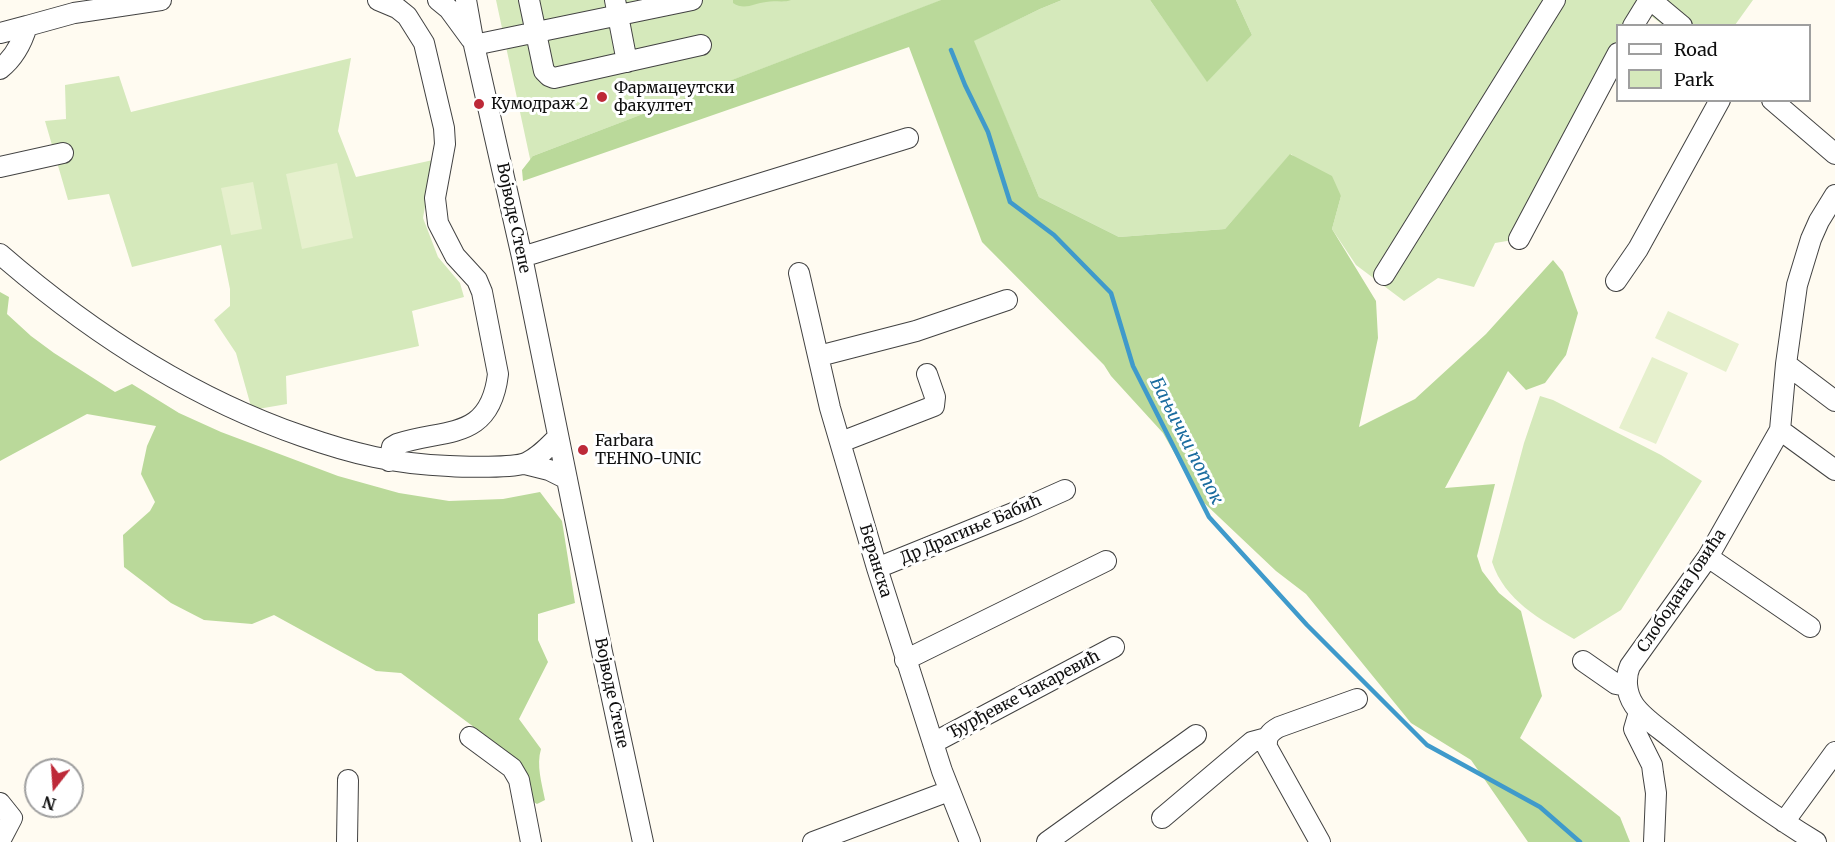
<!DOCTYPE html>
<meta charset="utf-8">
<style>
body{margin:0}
#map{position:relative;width:1835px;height:842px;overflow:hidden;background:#fffbf1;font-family:Merriweather,serif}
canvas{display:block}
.legend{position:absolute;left:1616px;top:24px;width:195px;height:78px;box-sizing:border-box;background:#fff;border:2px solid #9f9f9f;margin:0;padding:8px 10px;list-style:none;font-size:18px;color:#0f0f0f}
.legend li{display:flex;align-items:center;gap:12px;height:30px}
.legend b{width:30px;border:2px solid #9f9f9f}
.north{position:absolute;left:24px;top:758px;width:60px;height:60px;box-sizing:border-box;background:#fff;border:2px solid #9f9f9f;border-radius:50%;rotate:197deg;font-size:16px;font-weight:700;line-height:24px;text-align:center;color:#0f0f0f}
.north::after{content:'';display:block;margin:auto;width:21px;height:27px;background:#bd2938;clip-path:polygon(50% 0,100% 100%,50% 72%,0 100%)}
</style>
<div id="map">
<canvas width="1835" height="842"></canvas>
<ul class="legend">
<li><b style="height:8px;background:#fff"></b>Road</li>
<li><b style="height:16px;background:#d5e9bb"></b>Park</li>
</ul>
<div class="north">N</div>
</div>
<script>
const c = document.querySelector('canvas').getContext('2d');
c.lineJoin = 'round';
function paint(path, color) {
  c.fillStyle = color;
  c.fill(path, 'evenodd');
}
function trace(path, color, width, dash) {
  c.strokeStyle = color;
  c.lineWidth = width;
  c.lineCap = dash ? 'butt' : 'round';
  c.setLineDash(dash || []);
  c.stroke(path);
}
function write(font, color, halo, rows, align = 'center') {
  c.font = font + ' Merriweather,serif';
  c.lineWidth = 6;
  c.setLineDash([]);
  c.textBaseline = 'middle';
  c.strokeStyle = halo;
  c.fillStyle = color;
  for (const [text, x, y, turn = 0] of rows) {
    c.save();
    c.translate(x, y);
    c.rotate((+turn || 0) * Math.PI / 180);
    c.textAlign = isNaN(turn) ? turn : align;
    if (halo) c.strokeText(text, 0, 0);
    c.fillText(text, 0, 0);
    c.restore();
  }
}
const green = new Path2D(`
 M 496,0 L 942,0 L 533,156 L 532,168 Z
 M 1062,0 L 1150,0 L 1207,81 L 1252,35 L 1236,0 L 1753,0 L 1735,25 L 1663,25 L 1647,13 L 1640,25 L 1618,26 L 1617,65 L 1519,239 L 1495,243 L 1474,287 L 1438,278 L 1404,301 L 1356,265 L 1332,229 L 1341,196 L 1291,154 L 1225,229 L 1119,237 L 1039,197 L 973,41 L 1040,9 Z
 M 351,58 L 338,131 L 356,177 L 433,160 L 423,218 L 438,257 L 460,283 L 464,297 L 412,311 L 419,346 L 286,376 L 287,404 L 252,410 L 236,353 L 214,320 L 230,306 L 230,289 L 221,245 L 132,267 L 109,194 L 68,200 L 45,121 L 66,119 L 65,85 L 119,76 L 131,112 Z
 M 1540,396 L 1553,400 L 1661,455 L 1702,481 L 1621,610 L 1574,639 C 1540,619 1505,601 1492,562 L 1524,443 Z`);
const forest = new Path2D(`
 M 733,0 L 791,0 C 783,3 775,0 766,2 C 754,3 745,11 733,3 Z
 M 941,0 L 1062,0 L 1040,9 L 974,41 L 1039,197 L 1119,237 L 1225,229 L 1290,154 L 1332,176 L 1341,196 L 1332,229 L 1376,301 L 1378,338 L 1359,427 L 1415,399 L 1486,334 L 1553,260 L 1563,272 L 1578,313 L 1566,355 L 1545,383 L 1526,390 L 1508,371 L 1445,488 L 1495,484 L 1477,556 L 1482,571 L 1499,593 L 1521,611 L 1542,696 L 1520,738 L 1620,817 L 1630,842 L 1528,842 L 1471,760 L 1411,723 L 1306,594 L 1276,571 L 1201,500 L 1163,433 L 1111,376 L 1104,365 L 982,242 L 909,47 L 523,181 L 522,170 L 533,156 Z
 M 1150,0 L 1236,0 L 1252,35 L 1207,82 Z
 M 0,292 L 9,297 L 7,314 L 31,336 L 54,353 L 115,392 L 132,384 L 179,413 L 221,432 L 338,476 L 399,493 L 449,501 L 503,499 L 540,492 L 562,521 L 575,603 L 538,614 L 538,640 L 548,662 L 519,719 L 541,749 C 536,765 542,784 545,800 L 537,804 L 522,795 L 513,756 L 401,673 L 376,671 L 274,615 L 252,624 L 204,620 L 171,603 L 124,567 L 123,535 L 150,511 L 155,502 L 141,474 L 147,446 L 156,426 L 87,414 L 0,461 Z`);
const pitch = new Path2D(`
 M 337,163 L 353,238 L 302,249 L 286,174 Z
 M 253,182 L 262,229 L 231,235 L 221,188 Z
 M 1668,311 L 1739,344 L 1726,372 L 1655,338 Z
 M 1652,357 L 1688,373 L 1656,444 L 1619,428 Z`);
const stream = new Path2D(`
 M 951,50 L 965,85 L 988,132 L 1010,202 L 1054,235 L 1111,293 L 1133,366 L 1209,517 L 1307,625 L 1427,745 L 1540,807 L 1580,842`);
const minor = new Path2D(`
 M 378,0 L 397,8 L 407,16 L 424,43 L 444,128 L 445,144 L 435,198 L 438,223 L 455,256 L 477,280 L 482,292 L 498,374 C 490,442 444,428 397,444 L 392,447 L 389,461
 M 438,0 L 449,9 L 471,39
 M 466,0 L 474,45 L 522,257 L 602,652 L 643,842
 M 529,0 L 544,71 L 549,76 L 554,78 L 701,45
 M 615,0 L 627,62
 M 1651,0 L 1682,26
 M 1633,26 L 1649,0
 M 0,33 L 27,26
 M 474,45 L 692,0
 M 0,69 C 14,58 22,43 27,26 L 74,13 L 161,0
 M 1772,100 L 1835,154
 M 0,167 L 63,153
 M 1519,239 L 1618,53
 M 0,254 C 90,332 189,397 302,436 C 353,454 395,464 449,466 C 464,467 514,468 526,463 C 539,457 548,447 558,437
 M 522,257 L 908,138
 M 799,273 L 830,408 L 877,568 L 942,771 L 970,842
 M 1384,275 L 1555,0
 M 1616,281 L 1638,249 L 1720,100
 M 819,356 L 916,331 L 1007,300
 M 1786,364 L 1835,401
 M 1780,430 L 1835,470
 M 841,442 L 934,406 L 935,397 L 927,374
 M 525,464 L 549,470 L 567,479
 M 1708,557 L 1810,627
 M 877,568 L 1018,511 L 1065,490
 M 905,660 L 1106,561
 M 1583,661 L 1616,684 L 1627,686
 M 1639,712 L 1634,729 L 1652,765 L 1653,773 L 1656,793 L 1654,842
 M 470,737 L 512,768 L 519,780 L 531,842
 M 933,743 L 1114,647
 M 0,803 L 12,818 L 0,841
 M 1162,818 L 1252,742 L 1267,738
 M 1784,822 L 1835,752
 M 347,842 L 348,780
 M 813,842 L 949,791
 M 1047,842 L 1196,735
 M 1320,842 L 1267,747 C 1266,736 1270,732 1279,727 L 1357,699
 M 1816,842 C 1765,811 1718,776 1671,738 C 1659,728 1643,718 1634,705 C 1626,693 1625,678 1630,666 L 1708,557 L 1780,430 L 1786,364 L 1797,285 L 1811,239 L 1819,221 L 1835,195`);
const markers = [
 [602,97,6,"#bd2938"],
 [479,104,6,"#bd2938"],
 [583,450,6,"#bd2938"]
];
const poiNames = [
 ["Фармацеутски",614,88],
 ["факултет",614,106],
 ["Кумодраж 2",491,104],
 ["Farbara",595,441],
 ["TEHNO-UNIC",595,459]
];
const streetNames = [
 ["Војводе Степе",513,218,78],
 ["Др Драгиње Бабић",971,530,-23],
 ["Беранска",875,561,73],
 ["Слободана Јовића",1682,591,-56],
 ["Војводе Степе",611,693,78],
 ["Ђурђевке Чакаревић",1024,695,-28]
];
const waterNames = [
 ["Бањички поток",1186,441,63]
];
paint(green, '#d5e9bb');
paint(forest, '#bad99a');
paint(pitch, '#e6f0cd');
trace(stream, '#3f9acb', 4.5);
trace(minor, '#424242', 22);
trace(minor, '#fff', 20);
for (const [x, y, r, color] of markers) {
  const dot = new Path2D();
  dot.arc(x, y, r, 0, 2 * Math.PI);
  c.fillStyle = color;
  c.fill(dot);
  trace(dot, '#fff', 2);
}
write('16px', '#0f0f0f', '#fff', poiNames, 'left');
write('16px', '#0f0f0f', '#fff', streetNames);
write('italic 18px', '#1a6c9f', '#fff', waterNames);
</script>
